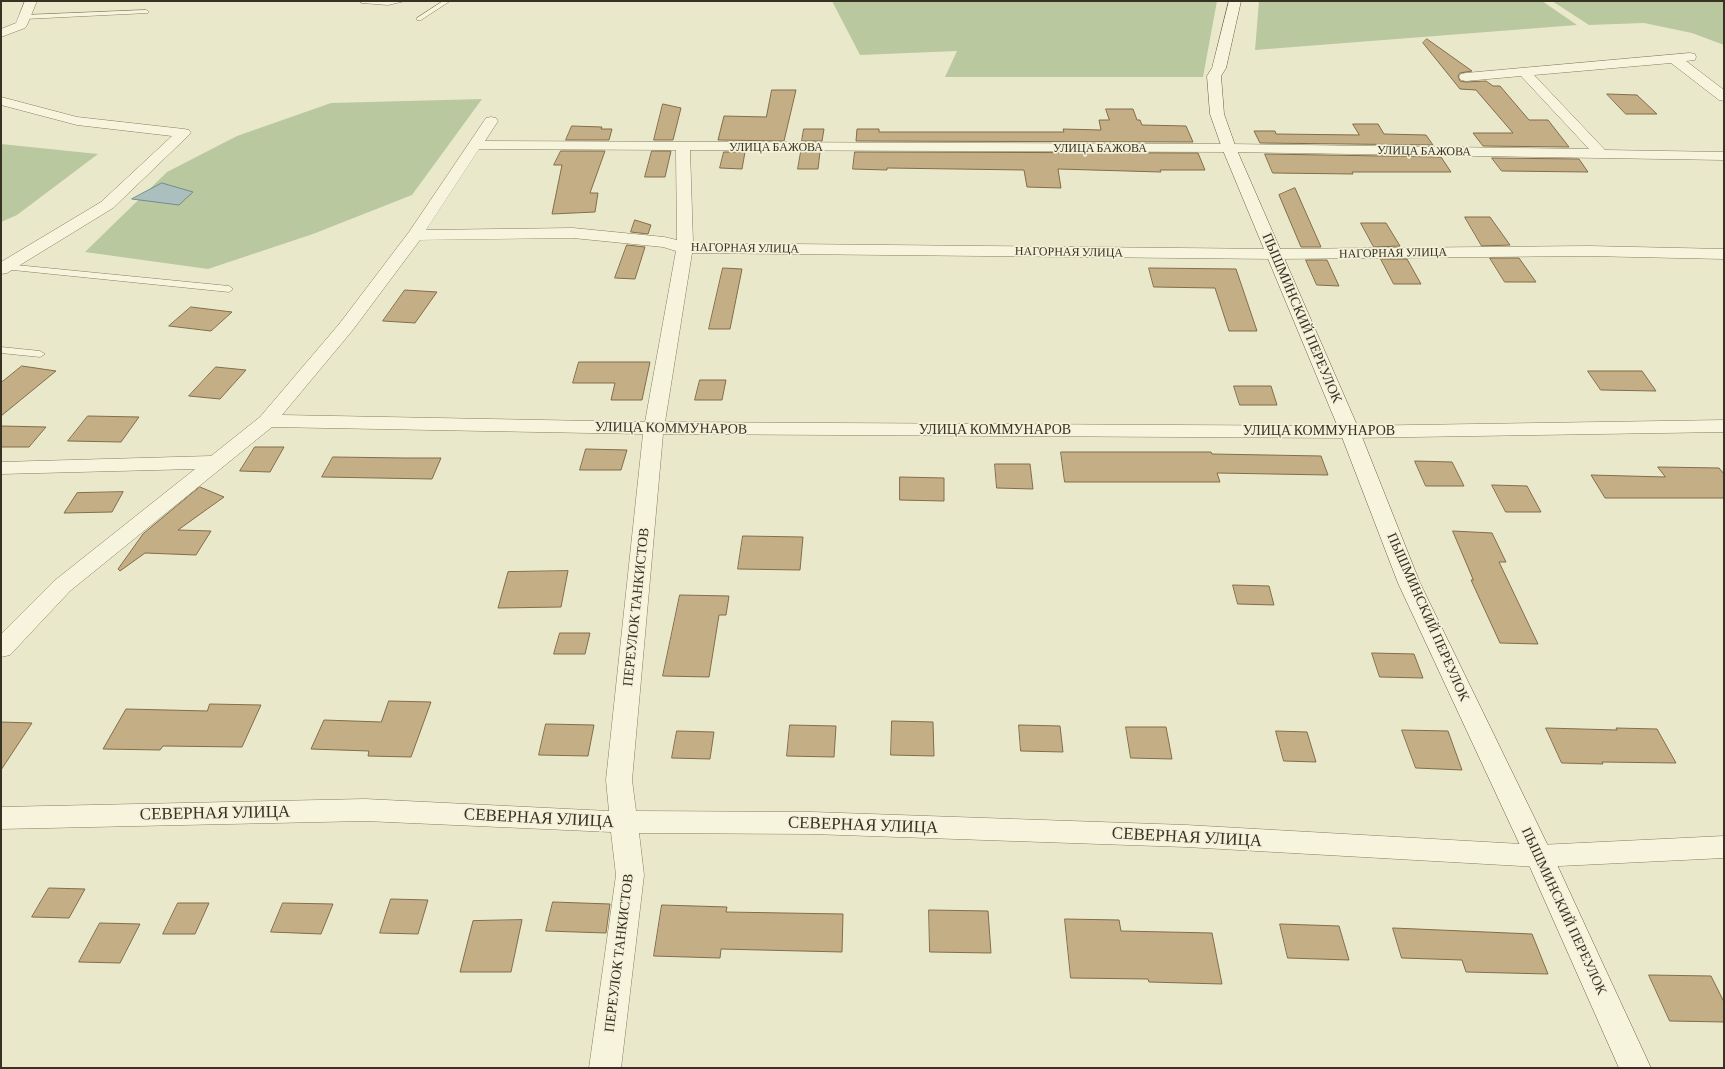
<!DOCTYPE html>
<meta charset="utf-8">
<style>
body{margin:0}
#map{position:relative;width:1725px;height:1069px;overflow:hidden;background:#eae8cb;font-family:"Crimson Pro",serif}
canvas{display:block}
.frame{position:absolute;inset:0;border:2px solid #383222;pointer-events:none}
</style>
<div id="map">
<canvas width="1725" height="1069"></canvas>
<div class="frame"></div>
</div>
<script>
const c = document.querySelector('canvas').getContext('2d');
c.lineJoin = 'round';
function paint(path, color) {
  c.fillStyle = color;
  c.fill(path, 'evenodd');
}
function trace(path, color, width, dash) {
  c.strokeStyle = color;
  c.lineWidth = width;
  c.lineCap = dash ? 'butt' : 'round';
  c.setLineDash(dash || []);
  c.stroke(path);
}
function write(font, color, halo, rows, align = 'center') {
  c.font = font + ' "Crimson Pro",serif';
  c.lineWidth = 3.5;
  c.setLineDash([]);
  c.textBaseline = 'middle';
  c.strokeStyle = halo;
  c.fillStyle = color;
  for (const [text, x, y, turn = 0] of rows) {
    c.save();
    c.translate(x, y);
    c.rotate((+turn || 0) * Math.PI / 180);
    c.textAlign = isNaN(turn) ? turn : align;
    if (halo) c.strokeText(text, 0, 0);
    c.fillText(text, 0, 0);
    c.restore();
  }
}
const green = new Path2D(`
 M 832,1 L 1217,1 L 1203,77 L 945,77 L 957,51 L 860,55 Z
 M 1259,1 L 1542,1 L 1577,25 L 1255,50 Z
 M 1552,1 L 1724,1 L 1724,45 L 1692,33 L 1644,23 L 1589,25 Z
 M 482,99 L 412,195 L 313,234 L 208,269 L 85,252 L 167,172 L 237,136 L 331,103 Z
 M 1,144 L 98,154 L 17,215 L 1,222 Z`);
const water = new Path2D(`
 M 162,183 L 193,192 L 179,205 L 132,199 Z`);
const building = new Path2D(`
 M 1427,39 L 1472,71 L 1460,73 L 1458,76 L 1460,81 L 1466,82 L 1486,81 L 1493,86 L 1500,86 L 1529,120 L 1548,120 L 1569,147 L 1483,146 L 1473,133 L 1513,133 L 1476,90 L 1460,89 L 1423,43 Z
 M 772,90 L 796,90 L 784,141 L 718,140 L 724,116 L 766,117 Z
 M 1607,94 L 1637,95 L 1657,114 L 1626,114 Z
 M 663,104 L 681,108 L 673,140 L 654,140 Z
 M 1106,109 L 1133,109 L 1137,120 L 1140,120 L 1142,125 L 1186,126 L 1193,142 L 856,141 L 857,129 L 879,129 L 879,132 L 1064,132 L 1063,129 L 1101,130 L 1099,120 L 1109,120 Z
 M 1353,124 L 1378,124 L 1384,134 L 1426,135 L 1433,145 L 1260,143 L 1254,131 L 1275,131 L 1276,134 L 1359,135 Z
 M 572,126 L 602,127 L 601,129 L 612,129 L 609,140 L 566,140 Z
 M 804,129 L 824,129 L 822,141 L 802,141 Z
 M 561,151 L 605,151 L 590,193 L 598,193 L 595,212 L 552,214 L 562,165 L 554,165 Z
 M 652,151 L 671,151 L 665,177 L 645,177 Z
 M 724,152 L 745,152 L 742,169 L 720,168 Z
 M 801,152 L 820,152 L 818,169 L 798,169 Z
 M 855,152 L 1198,153 L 1205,170 L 1160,170 L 1161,172 L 1058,169 L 1061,188 L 1027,187 L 1024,170 L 887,168 L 887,170 L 853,169 Z
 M 1265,154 L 1441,157 L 1451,172 L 1352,172 L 1353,174 L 1273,173 Z
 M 1492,158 L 1579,159 L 1588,172 L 1502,171 Z
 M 1295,188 L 1321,247 L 1301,247 L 1279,195 Z
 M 1465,217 L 1490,217 L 1510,245 L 1482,246 Z
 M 635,220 L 651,225 L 648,234 L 631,232 Z
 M 1361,223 L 1386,223 L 1400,246 L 1374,247 Z
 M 627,245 L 645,247 L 635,279 L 615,278 Z
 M 1490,258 L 1519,258 L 1536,282 L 1505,282 Z
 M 1381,259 L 1407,259 L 1421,284 L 1394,284 Z
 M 1306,260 L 1327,260 L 1339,286 L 1317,285 Z
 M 723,268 L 742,269 L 730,329 L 709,329 Z
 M 1149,268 L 1236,269 L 1257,331 L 1229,331 L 1215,288 L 1154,287 Z
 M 405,290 L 437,292 L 415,323 L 383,321 Z
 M 191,307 L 232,312 L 211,331 L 169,326 Z
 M 579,362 L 650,362 L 642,400 L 611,400 L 615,383 L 573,383 Z
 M 22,366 L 56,371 L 1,416 L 1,383 Z
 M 216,367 L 246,370 L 220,399 L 189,396 Z
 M 1588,371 L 1642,371 L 1656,391 L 1601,390 Z
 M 700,380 L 726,380 L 722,400 L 695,400 Z
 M 1234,386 L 1271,386 L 1277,405 L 1240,405 Z
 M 88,416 L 139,417 L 121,442 L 68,441 Z
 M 1,426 L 46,427 L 29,447 L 1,447 Z
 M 255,447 L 284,447 L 270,472 L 240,471 Z
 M 586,449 L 627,450 L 621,470 L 580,470 Z
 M 1061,452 L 1211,452 L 1212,454 L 1321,456 L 1328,475 L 1217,473 L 1220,482 L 1065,482 Z
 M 333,457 L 405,458 L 441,458 L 432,479 L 322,477 Z
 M 1415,461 L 1452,462 L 1464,486 L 1426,486 Z
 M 995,464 L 1030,464 L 1033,489 L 997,488 Z
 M 1658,467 L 1719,468 L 1724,474 L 1724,498 L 1605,498 L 1591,475 L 1665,477 Z
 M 900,477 L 944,478 L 944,501 L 900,500 Z
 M 1492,485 L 1527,486 L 1541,512 L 1506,512 Z
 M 200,487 L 224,497 L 178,530 L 211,531 L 196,555 L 145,553 L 120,571 L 118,569 L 143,534 Z
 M 123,492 L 112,512 L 64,513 L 77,493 Z
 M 1453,531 L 1492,533 L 1506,562 L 1499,562 L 1538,644 L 1500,643 L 1471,580 L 1473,580 Z
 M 743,536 L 803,537 L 800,570 L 738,569 Z
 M 568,571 L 561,607 L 498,608 L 508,572 Z
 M 1233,585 L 1269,586 L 1274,605 L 1238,604 Z
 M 680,595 L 729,596 L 726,615 L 719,615 L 709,677 L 663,676 Z
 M 560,633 L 590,633 L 585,654 L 554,654 Z
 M 1372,653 L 1414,654 L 1423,678 L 1380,677 Z
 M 389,701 L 431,702 L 411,757 L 368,756 L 369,751 L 311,749 L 324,720 L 381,722 Z
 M 210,704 L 261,705 L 242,747 L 163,746 L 160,750 L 103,749 L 126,709 L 207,711 Z
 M 892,721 L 933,722 L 934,756 L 891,755 Z
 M 1,722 L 32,723 L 1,770 Z
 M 546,724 L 594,725 L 588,756 L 539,755 Z
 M 790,725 L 836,726 L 834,757 L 787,756 Z
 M 1019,725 L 1060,726 L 1063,752 L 1021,751 Z
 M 1126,727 L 1166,727 L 1172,759 L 1131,758 Z
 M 1546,728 L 1617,730 L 1616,728 L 1657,729 L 1676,763 L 1602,762 L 1603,764 L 1562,763 Z
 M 1402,730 L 1448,731 L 1462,770 L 1416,768 Z
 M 677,731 L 714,732 L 710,759 L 672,758 Z
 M 1276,731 L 1307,732 L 1316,762 L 1284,761 Z
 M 49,888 L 85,889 L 69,918 L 32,917 Z
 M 391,899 L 428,900 L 418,934 L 380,933 Z
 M 553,902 L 610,904 L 606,933 L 546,931 Z
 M 178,903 L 209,903 L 195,934 L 163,934 Z
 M 283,903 L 333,904 L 321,934 L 271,932 Z
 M 662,905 L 727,907 L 726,912 L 843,914 L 842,952 L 721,949 L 720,958 L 654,956 Z
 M 929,910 L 988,911 L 991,953 L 930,952 Z
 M 1065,919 L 1119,920 L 1121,931 L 1212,933 L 1222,984 L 1149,982 L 1148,979 L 1071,978 Z
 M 522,920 L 511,972 L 460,972 L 473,921 Z
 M 100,923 L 140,924 L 120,963 L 79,962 Z
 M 1280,924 L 1339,926 L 1349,960 L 1288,958 Z
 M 1393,928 L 1532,934 L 1548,974 L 1466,972 L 1462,960 L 1402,958 Z
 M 1649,975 L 1711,976 L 1724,1002 L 1724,1022 L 1670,1021 Z`);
const lane = new Path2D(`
 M 359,1 L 405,1 L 388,5 L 362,3 Z
 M 443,1 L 450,1 L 421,20 L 417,20 L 417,18 Z
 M 146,10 L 149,12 L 148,13 L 25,19 L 22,17 L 25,15 Z
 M 6,264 L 229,286 L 233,289 L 229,292 L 3,269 L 2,267 L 3,265 Z
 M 1,347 L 40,351 L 45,354 L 40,357 L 1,353 Z`);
const street = new Path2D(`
 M 25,1 L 37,1 L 27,25 L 25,28 L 1,37 L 1,29 L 16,23 Z
 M 1690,53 L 1695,54 L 1696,57 L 1695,60 L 1686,61 L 1724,90 L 1724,101 L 1719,100 L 1671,63 L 1534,75 L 1605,150 L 1724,152 L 1724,160 L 1229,152 L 690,150 L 693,243 L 1276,249 L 1588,246 L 1724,249 L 1724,259 L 1588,256 L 1276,259 L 692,253 L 665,422 L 1350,426 L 1724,420 L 1724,432 L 1350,438 L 663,434 L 632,780 L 636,811 L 812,812 L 1186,825 L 1539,845 L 1724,836 L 1724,858 L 1539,867 L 1186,847 L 812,834 L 639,833 L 644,875 L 621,1068 L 589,1068 L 616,875 L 611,832 L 365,821 L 1,829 L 1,807 L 365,799 L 609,811 L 606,780 L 643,434 L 272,427 L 70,591 L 10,655 L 1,657 L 1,634 L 54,581 L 195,469 L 1,474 L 1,462 L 211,456 L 260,417 L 340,323 L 409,232 L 486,118 L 491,117 L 496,118 L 498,121 L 485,141 L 1229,144 L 1589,149 L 1521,76 L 1466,81 L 1461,80 L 1459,77 L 1461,74 L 1466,73 ZM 479,149 L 676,150 L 677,240 L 664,237 L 573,228 L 426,230 ZM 573,238 L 663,247 L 676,251 L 645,422 L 282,415 L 352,331 L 420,240 Z
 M 1,97 L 77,117 L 184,129 L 189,130 L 191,133 L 113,208 L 7,273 L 1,274 L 1,262 L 101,202 L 172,136 L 77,125 L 1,105 Z`);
const secondary = new Path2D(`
 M 1229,1 L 1241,1 L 1226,68 L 1221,76 L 1224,114 L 1236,148 L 1360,432 L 1420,583 L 1553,856 L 1651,1068 L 1619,1068 L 1525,856 L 1398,583 L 1340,432 L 1222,148 L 1210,114 L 1207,76 L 1212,68 Z`);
const farStreetnames = [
 ["УЛИЦА БАЖОВА",776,147],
 ["УЛИЦА БАЖОВА",1100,148],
 ["УЛИЦА БАЖОВА",1424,151,1],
 ["НАГОРНАЯ УЛИЦА",745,248,1],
 ["НАГОРНАЯ УЛИЦА",1069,252,1],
 ["НАГОРНАЯ УЛИЦА",1393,253,-1]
];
const streetNames = [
 ["ПЫШМИНСКИЙ ПЕРЕУЛОК",1302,318,67],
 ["УЛИЦА КОММУНАРОВ",671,428,1],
 ["УЛИЦА КОММУНАРОВ",995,430],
 ["УЛИЦА КОММУНАРОВ",1319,431],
 ["ПЕРЕУЛОК ТАНКИСТОВ",636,607,-84],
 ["ПЫШМИНСКИЙ ПЕРЕУЛОК",1428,617,66],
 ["ПЫШМИНСКИЙ ПЕРЕУЛОК",1564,911,65],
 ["ПЕРЕУЛОК ТАНКИСТОВ",619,953,-83]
];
const nearStreetnames = [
 ["СЕВЕРНАЯ УЛИЦА",215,813,-1],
 ["СЕВЕРНАЯ УЛИЦА",539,818,3],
 ["СЕВЕРНАЯ УЛИЦА",863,825,2],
 ["СЕВЕРНАЯ УЛИЦА",1187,837,3]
];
paint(green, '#bac89f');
paint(water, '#abbfbe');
trace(water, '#728d8d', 1);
paint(building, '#c4ae85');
trace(building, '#826d49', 1);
trace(lane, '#857d61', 1);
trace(street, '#857d61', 1);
trace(secondary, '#675e44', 1);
paint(lane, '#f6f4dd');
paint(street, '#f6f4dd');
paint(secondary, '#f6f4dd');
write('12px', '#383222', '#f3f1da', farStreetnames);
write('14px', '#383222', '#f3f1da', streetNames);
write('17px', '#383222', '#f3f1da', nearStreetnames);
</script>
